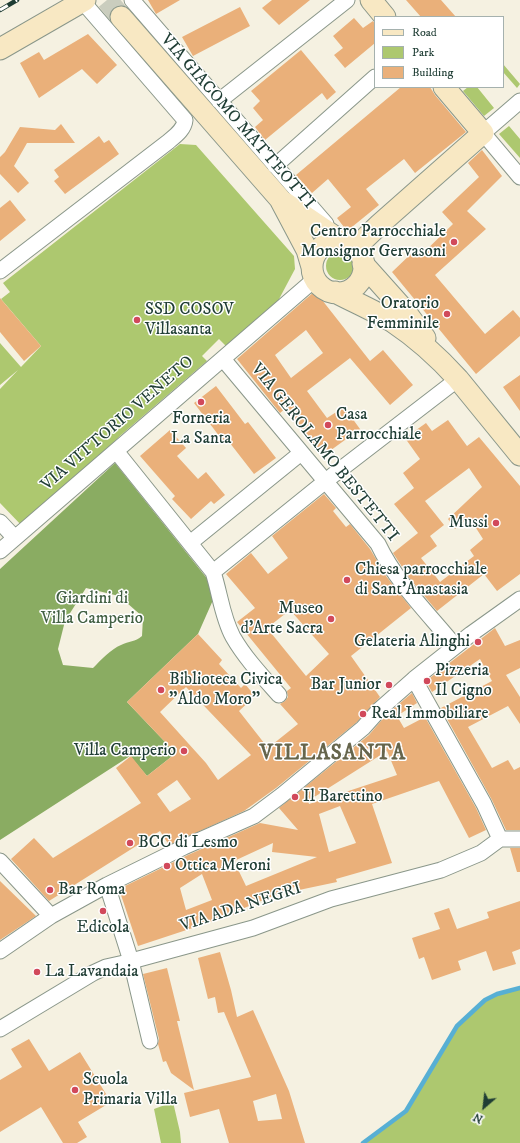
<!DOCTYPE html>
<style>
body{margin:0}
#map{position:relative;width:520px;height:1143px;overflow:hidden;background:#f5f1e1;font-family:"IM FELL DW Pica",serif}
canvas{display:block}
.legend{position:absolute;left:374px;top:16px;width:130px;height:72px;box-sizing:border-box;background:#fff;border:1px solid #a5b1ae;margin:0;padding:5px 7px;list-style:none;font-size:12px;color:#1f3d34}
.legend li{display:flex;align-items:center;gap:8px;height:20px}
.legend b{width:20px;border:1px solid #a5b1ae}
.north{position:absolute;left:464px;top:1087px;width:40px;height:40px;-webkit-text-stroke:3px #fff;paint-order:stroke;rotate:208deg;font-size:11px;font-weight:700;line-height:16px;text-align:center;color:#1f3d34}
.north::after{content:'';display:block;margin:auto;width:14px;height:18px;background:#1f3d34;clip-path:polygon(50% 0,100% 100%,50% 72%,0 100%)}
</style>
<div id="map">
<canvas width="520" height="1143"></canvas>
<ul class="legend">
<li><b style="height:5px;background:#f8e8c3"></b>Road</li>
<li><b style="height:11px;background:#adc86f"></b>Park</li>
<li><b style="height:11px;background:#eab07a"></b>Building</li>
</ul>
<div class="north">N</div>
</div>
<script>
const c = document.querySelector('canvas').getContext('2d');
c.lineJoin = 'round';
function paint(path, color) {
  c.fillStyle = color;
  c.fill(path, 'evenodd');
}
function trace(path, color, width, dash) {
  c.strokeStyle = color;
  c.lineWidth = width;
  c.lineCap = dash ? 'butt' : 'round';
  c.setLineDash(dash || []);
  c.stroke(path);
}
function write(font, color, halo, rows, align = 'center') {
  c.font = font + ' "IM FELL DW Pica",serif';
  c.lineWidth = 3;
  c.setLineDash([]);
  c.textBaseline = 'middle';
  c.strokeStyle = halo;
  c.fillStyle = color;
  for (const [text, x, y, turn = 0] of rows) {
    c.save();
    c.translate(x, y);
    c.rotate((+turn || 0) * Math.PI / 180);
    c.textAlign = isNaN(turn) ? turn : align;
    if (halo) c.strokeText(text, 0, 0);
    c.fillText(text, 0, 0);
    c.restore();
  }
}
const green = new Path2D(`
 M 503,64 L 520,84 L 517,88 L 503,72 Z
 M 468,87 L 477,87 L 494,108 L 484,116 L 463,91 Z
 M 509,126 L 520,139 L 520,158 L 499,134 Z
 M 180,144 L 196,145 L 294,256 L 295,269 L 278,301 L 226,346 L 219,339 L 202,356 L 207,361 L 121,435 L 24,528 L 0,503 L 0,389 L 18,370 L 0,385 L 0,343 L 21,367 L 41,346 L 1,299 L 10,292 L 3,283 Z
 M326 266a14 14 0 1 1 28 0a14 14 0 1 1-28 0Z
 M 520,988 L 520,1143 L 363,1143 L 406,1111 L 457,1026 L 485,1000 L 497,994 Z
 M 173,1102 L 180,1132 L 181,1143 L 161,1143 L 154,1109 Z`);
const forest = new Path2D(`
 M 115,463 L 217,591 L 198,634 L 127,702 L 167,744 L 175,754 L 147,776 L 130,756 L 0,840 L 0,569 ZM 86,588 L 119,596 L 143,617 L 142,636 C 135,642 129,641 121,645 C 111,649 101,660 93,668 L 63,665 L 58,649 L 65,621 Z`);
const stream = new Path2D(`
 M 363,1143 L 406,1111 L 457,1026 L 485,1000 L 497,994 L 520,988`);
const building = new Path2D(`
 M 148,0 L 180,0 L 156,14 Z
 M 272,0 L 310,0 L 279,25 L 262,8 Z
 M 406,0 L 441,0 L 456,17 L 421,17 Z
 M 240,7 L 250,26 L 193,56 L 182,37 Z
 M 354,18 L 363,28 L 373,21 L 375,24 L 375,43 L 345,68 L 334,55 L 343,48 L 333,36 Z
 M 88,34 L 117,65 L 97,84 L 82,69 L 39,98 L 20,63 L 39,52 L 44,60 Z
 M 301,50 L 336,92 L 327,100 L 322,93 L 265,140 L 255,127 L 263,120 L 253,108 L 260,101 L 251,91 Z
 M 401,87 L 430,87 L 435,95 L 466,132 L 415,173 L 404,159 L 366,189 L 379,205 L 347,231 L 337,218 L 351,207 L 328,179 L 312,193 L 296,175 Z
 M 61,124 L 75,143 L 27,143 L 14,166 L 29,183 L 18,193 L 0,174 L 0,157 L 5,152 L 20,127 L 55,130 Z
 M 99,136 L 104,143 L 109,140 L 119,154 L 65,194 L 54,181 L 59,177 L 54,170 Z
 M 482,150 L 502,176 L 467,211 L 486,229 L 435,275 L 485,334 L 513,310 L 520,318 L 520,336 L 476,374 L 392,272 L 414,251 L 419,257 L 453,224 L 442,212 L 479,177 L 468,163 Z
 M 10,200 L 26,220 L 0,241 L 0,208 Z
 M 315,291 L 370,361 L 383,350 L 413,385 L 390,405 L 350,358 L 307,391 L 327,418 L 344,407 L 360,429 L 327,453 L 324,448 L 318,452 L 286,408 L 280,413 L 237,359 ZM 306,330 L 323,353 L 291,378 L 275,355 Z
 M 0,298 L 41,346 L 24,361 L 0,332 Z
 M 520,375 L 520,411 L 503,387 Z
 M 216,386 L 245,424 L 248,422 L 276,458 L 254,474 L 226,438 L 223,441 L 194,403 Z
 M 448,420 L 467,446 L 479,437 L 520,486 L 520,574 L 497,591 L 484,574 L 437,611 L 410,579 L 393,553 L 418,533 L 394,504 L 414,488 L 403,473 L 420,459 L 405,438 L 426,423 L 432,431 ZM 469,468 L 482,487 L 448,519 L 455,529 L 469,517 L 483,539 L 470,550 L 474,556 L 440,582 L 421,558 L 437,546 L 430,536 L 444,525 L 425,501 Z
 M 170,430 L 186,448 L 177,456 L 198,479 L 206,472 L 225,495 L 214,504 L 211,501 L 191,519 L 172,499 L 175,496 L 140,456 Z
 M 324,494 L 336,508 L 333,511 L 346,527 L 350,524 L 370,549 L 386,576 L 411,608 L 351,656 L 380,697 L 357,722 L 276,788 L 244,811 L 169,845 L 160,831 L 49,901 L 11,859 L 34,838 L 53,858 L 141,803 L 116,768 L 131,756 L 147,776 L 175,754 L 167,744 L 127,702 L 198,634 L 222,660 L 219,664 L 241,688 L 245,684 L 255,696 L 239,711 L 268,748 L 298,724 L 280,704 L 285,701 L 288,697 L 287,691 L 291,688 L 237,622 L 255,608 L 226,574 L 251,553 L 268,574 L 288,558 L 272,536 ZM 290,610 L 329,654 L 306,676 L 267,628 ZM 186,687 L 251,755 L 218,780 L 206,763 L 160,712 ZM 177,780 L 191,799 L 170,812 L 157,794 Z
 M 495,628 L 505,646 L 520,640 L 520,668 L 506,675 L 520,697 L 520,724 L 508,706 L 468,727 L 492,768 L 508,760 L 514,770 L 520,767 L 520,830 L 506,830 L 492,800 L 441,708 L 492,681 L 480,659 L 432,692 L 426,681 Z
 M 412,693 L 417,703 L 397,716 L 404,728 L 425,717 L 476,808 L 486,830 L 469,838 L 439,781 L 372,804 L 392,863 L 336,879 L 337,882 L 299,890 L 297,886 L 237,911 L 238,913 L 138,946 L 119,889 L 188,855 L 260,823 L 298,830 L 279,808 L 369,735 L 386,715 ZM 387,751 L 397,775 L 309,804 L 308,801 ZM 340,806 L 356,843 L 329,852 L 319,814 ZM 273,843 L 272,852 L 317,857 L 246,886 L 234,861 ZM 202,874 L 212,900 L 186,910 L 180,888 Z
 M 510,848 L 520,848 L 520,872 L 517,872 Z
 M 0,881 L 36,916 L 0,940 Z
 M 520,901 L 520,949 L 512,952 L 516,964 L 493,971 L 486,951 L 458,961 L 461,970 L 432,980 L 424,957 L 419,959 L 412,938 L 440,929 L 434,913 L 449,908 L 457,929 L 489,918 L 487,912 Z
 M 220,952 L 231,990 L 237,1017 L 253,1010 L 289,1091 L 305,1143 L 229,1143 L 219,1109 L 190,1117 L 184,1093 L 251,1077 L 224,1012 L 218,1013 L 215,997 L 208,999 L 198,958 ZM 276,1094 L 282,1119 L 258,1121 L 253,1101 Z
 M 167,968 L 180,1021 L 177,1021 L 194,1090 L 171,1073 L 166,1061 L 163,1062 L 158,1044 L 159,1039 L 143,974 Z
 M 29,1039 L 49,1071 L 80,1052 L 111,1102 L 78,1122 L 87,1137 L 77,1143 L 63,1143 L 41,1107 L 0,1132 L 0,1080 L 22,1067 L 11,1049 Z`);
const secondaryTunnel = new Path2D(`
 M 107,0 L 121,17`);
const street = new Path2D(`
 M 132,0 L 326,224
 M 219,101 L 347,0
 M 520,101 L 483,133 L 520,177
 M 275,166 L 375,77
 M 0,271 L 168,142 C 175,136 184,130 185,120 L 83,2
 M 223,359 L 378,544 C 396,582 428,613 455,646
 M 116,451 L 213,572 L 332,476 L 458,379
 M 0,522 L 15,538
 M 190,543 L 301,453
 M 0,551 L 315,279
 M 213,572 C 220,593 222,617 233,637 C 245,658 263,677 279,695
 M 414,679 L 484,804 L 500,839
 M 500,839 L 520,839
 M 0,861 L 51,916
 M 107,885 L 131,961 L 150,1041
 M 0,951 L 51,916 L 107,885 L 184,847 L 254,816 L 282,795 L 363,728 L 380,709 L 414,679 L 471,634 L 520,599
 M 0,1029 L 93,973 L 106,967 L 124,963 L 253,928 L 331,899 L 441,870 L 481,853 L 500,839`);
const secondary = new Path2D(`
 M 371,0 L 385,17
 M 121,17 L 280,199 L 307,250 L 312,267
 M 0,49 L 85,0
 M 282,201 L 341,241
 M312 267a26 26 0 1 1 52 0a26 26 0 1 1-52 0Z
 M 355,248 L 380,224 L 483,133 L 444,87
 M 363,264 L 405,311 L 425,338
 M 335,292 C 354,302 375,311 393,322 C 417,338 439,358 458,379 L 520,455`);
const rail = new Path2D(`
 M 0,10 L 17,0`);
const markers = [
 [454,242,4,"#d1495b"],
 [447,314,4,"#d1495b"],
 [137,320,4,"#d1495b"],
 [201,402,4,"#d1495b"],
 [328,425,4,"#d1495b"],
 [496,523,4,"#d1495b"],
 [347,580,4,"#d1495b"],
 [331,619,4,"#d1495b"],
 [478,642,4,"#d1495b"],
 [427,681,4,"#d1495b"],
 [389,685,4,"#d1495b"],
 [161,690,4,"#d1495b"],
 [363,714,4,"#d1495b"],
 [184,751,4,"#d1495b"],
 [295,797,4,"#d1495b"],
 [130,843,4,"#d1495b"],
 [167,866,4,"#d1495b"],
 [50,890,4,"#d1495b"],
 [103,911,4,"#d1495b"],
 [37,972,4,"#d1495b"],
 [75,1090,4,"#d1495b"]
];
const streetNames = [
 ["VIA GIACOMO MATTEOTTI",237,122,49],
 ["VIA VITTORIO VENETO",118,424,-41],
 ["VIA GEROLAMO BESTETTI",324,453,51],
 ["VIA ADA NEGRI",241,908,-18]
];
const poiNames = [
 ["Centro Parrocchiale",446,232,"right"],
 ["Monsignor Gervasoni",446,252,"right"],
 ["Oratorio",439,304,"right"],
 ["Femminile",439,324,"right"],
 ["SSD COSOV",145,310],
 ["Villasanta",145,330],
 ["Casa",336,415],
 ["Parrocchiale",336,435],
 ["Forneria",201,419,"center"],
 ["La Santa",201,439,"center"],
 ["Mussi",488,523,"right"],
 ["Chiesa parrocchiale",355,570],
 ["di Sant'Anastasia",355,590],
 ["Museo",323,609,"right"],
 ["d'Arte Sacra",323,629,"right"],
 ["Gelateria Alinghi",470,642,"right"],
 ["Pizzeria",435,671],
 ["Il Cigno",435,691],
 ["Biblioteca Civica",169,680],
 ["\"Aldo Moro\"",169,700],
 ["Bar Junior",381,685,"right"],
 ["Real Immobiliare",371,714],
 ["Villa Camperio",176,751,"right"],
 ["Il Barettino",303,797],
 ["BCC di Lesmo",138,843],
 ["Ottica Meroni",175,866],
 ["Bar Roma",58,890],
 ["Edicola",103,928,"center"],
 ["La Lavandaia",45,972],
 ["Scuola",83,1080],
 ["Primaria Villa",83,1100]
];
const parkNames = [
 ["Giardini di",92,599],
 ["Villa Camperio",92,619]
];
const districtNames = [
 ["VILLASANTA",333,755]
];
paint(green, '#adc86f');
paint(forest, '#8aac62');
trace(stream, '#57afd4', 4.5);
paint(building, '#eab07a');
trace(secondaryTunnel, '#cacdbe', 21, [21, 10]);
trace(street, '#8a978a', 17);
trace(secondary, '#8a978a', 23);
trace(street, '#fff', 15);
trace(secondary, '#f8e8c3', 21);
trace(rail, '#1f3d34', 4.5);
trace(rail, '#fff', 3, [9]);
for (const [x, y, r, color] of markers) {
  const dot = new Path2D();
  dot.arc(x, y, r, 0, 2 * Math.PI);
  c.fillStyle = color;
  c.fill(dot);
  trace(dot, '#fff', 1.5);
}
write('17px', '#1f3d34', '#fff', streetNames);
write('17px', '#1f3d34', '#fff', poiNames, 'left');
write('17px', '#426043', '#fff', parkNames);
c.letterSpacing = '1px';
write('bold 21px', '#66654c', '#fff', districtNames);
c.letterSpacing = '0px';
</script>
